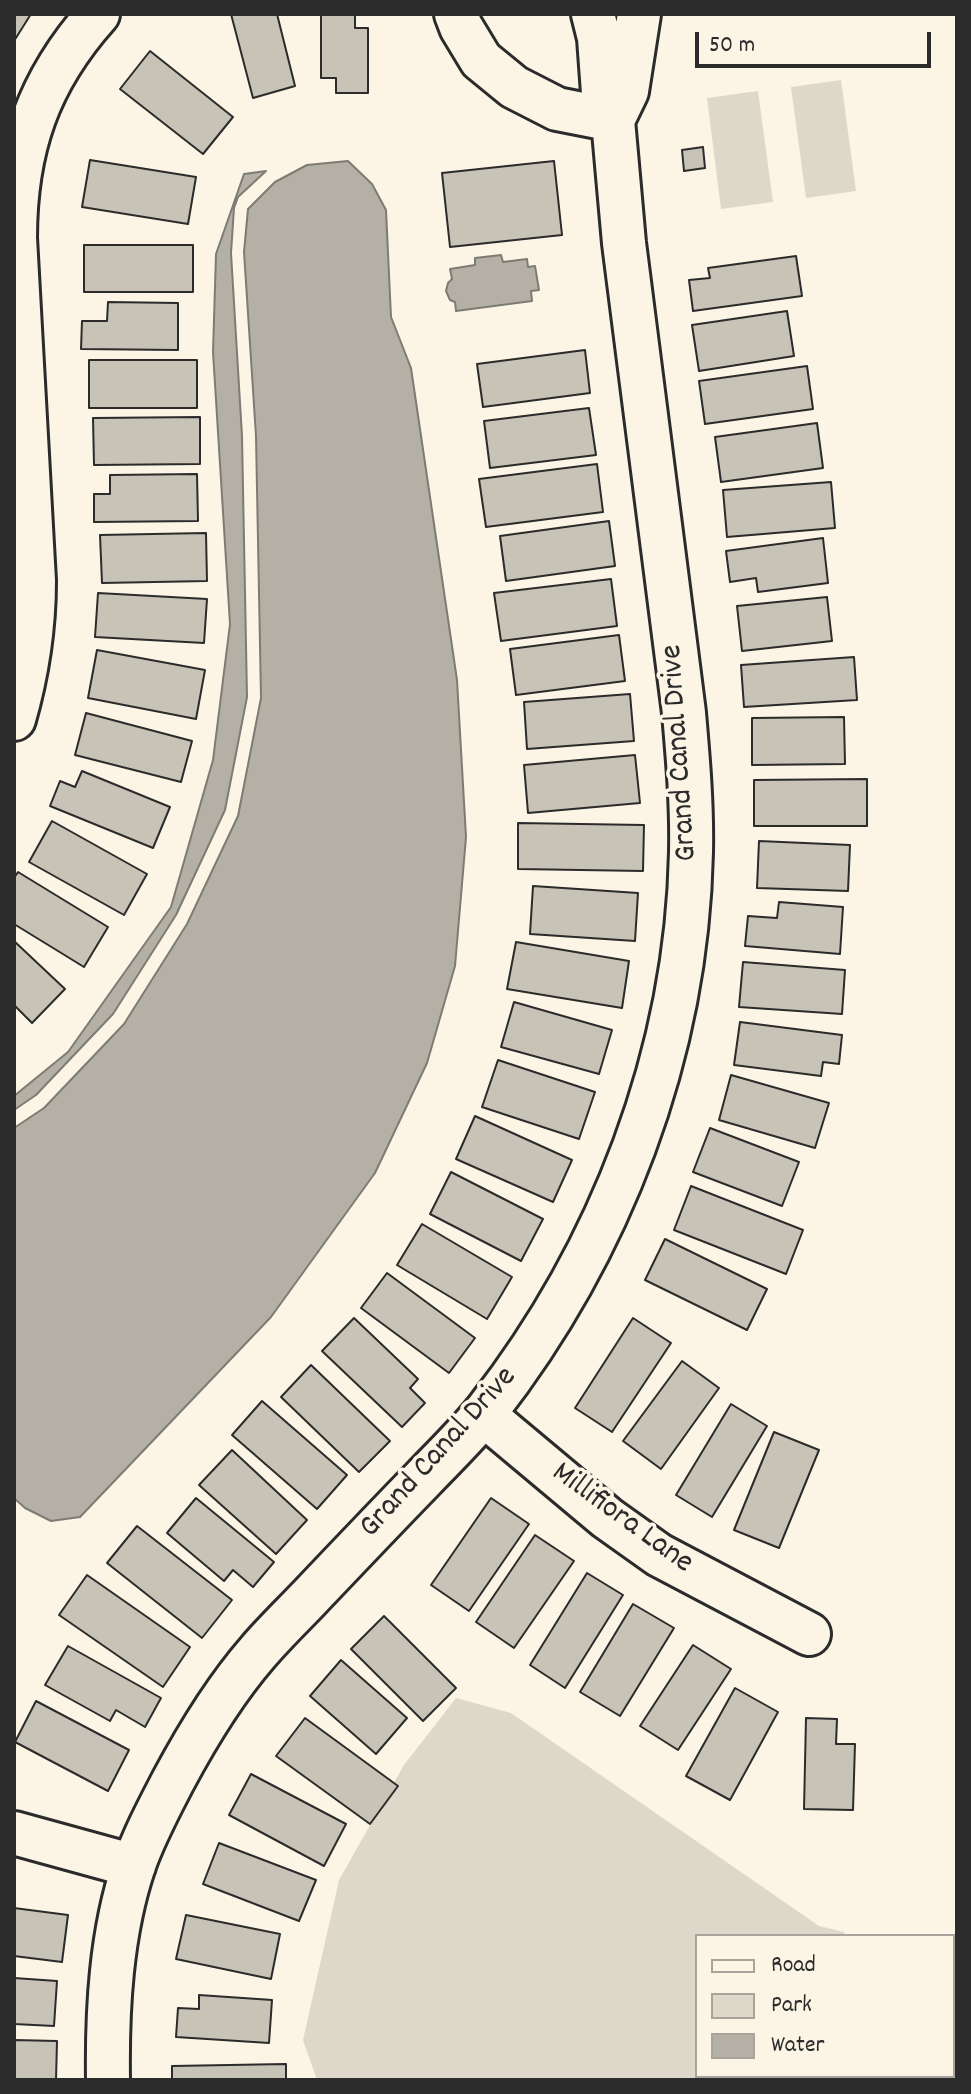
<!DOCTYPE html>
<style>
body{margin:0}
#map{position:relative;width:971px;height:2094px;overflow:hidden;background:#fcf5e5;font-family:Dekko,sans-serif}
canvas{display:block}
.frame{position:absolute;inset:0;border:16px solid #2b2b2b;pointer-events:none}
.legend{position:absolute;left:695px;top:1934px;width:260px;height:144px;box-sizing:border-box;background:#fcf5e5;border:2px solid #a8a49b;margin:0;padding:10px 14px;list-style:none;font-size:24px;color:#2b2b2b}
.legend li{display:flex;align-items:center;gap:16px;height:40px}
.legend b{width:40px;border:2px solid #a8a49b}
.scale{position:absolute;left:695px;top:32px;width:236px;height:36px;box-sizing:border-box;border:4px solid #2b2b2b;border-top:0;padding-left:10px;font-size:24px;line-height:28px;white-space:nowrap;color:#2b2b2b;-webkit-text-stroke:6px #fcf5e5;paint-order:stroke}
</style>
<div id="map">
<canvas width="971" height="2094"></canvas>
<div class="frame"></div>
<ul class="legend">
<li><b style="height:10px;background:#fcf5e5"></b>Road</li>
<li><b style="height:22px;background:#ded8ca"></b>Park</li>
<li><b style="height:22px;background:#b4b0a5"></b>Water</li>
</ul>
<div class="scale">50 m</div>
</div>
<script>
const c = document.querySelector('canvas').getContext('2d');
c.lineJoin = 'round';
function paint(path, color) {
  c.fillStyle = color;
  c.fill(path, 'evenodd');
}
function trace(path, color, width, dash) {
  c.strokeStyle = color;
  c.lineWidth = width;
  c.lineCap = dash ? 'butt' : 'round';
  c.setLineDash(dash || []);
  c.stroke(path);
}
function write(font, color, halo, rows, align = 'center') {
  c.font = font + ' Dekko,sans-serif';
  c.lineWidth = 7;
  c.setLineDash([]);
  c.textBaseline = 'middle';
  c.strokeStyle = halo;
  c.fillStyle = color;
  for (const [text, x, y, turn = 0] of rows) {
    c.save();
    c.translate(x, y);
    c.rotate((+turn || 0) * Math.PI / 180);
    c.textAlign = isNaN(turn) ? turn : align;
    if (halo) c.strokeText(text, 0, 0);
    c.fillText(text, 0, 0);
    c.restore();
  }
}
const green = new Path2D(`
 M 841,80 L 856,191 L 806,198 L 791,87 Z
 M 758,91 L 773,202 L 721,209 L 707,98 Z
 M 456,1698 L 511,1713 L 819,1926 L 844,1932 L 845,1936 L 697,1936 L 697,2076 L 883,2076 L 884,2080 L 317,2080 L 303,2040 L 339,1880 L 404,1765 Z`);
const water = new Path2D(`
 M 348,161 L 372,184 L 386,210 L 391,317 L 411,368 L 457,680 L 466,837 L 455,966 L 427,1063 L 375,1173 L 271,1317 L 80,1517 L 51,1521 L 25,1508 L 14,1498 L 14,1128 L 44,1108 L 124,1024 L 187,924 L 238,816 L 261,698 L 256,436 L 244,252 L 248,209 L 275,182 L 307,165 Z
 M 266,171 L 238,197 L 234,208 L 231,253 L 242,436 L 247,697 L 225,810 L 176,915 L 113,1014 L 36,1095 L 14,1110 L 14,1096 L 68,1052 L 171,907 L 213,760 L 230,624 L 213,352 L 216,254 L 244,174 Z
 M 501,255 L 503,262 L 527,259 L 528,267 L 535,266 L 539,290 L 531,291 L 532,301 L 456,311 L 455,302 L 450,300 L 446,291 L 448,283 L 452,279 L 450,269 L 475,265 L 475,258 Z`);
const building = new Path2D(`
 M 14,14 L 31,14 L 14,41 Z
 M 231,14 L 277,14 L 295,86 L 253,98 Z
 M 321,14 L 355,14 L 355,28 L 368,28 L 368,93 L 336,93 L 336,78 L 321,78 Z
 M 150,51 L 233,117 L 203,154 L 120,89 Z
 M 703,147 L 705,168 L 684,171 L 682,150 Z
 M 90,160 L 196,177 L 188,224 L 82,207 Z
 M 554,161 L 562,235 L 450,247 L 442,173 Z
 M 84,245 L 193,245 L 193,292 L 84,292 Z
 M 796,256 L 802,296 L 693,311 L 689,280 L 710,278 L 708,268 Z
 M 108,302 L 178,303 L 178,350 L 81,349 L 82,321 L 107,321 Z
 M 787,311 L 794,356 L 699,371 L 692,325 Z
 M 585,350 L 590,393 L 483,407 L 477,364 Z
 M 89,360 L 197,360 L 197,408 L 89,408 Z
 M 807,366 L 813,409 L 705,424 L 699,381 Z
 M 589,408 L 596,455 L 490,468 L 484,421 Z
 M 200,417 L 200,464 L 94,465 L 93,418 Z
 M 817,423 L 823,468 L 721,482 L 715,437 Z
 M 597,464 L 603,512 L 486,527 L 479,479 Z
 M 197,474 L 198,521 L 94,522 L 94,494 L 110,494 L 110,475 Z
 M 831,482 L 835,528 L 727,537 L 723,490 Z
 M 609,521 L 615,566 L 506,581 L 500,536 Z
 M 206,533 L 207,581 L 102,583 L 100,535 Z
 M 823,538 L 828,583 L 758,592 L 756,578 L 730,582 L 726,551 Z
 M 611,579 L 617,626 L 501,641 L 494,593 Z
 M 98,593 L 207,599 L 204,643 L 95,637 Z
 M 827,597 L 832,641 L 742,651 L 737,606 Z
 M 619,635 L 625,681 L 516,695 L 510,649 Z
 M 97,650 L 205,670 L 196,719 L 88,698 Z
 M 854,657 L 857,700 L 744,707 L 741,665 Z
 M 630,694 L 634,741 L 527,749 L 524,702 Z
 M 86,713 L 192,741 L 181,782 L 75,755 Z
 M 844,717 L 845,764 L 752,765 L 752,718 Z
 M 635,755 L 640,803 L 528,813 L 524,765 Z
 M 82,771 L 170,807 L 153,848 L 50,806 L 60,781 L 75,787 Z
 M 867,779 L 867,826 L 754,826 L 754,780 Z
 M 52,821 L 147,874 L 124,915 L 29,862 Z
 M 518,823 L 644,825 L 643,871 L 518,869 Z
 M 759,841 L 850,845 L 848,891 L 757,888 Z
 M 18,872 L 108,927 L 84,967 L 14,924 L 14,878 Z
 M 533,886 L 638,893 L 635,941 L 530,934 Z
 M 779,902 L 843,907 L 840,954 L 745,946 L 748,916 L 777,918 Z
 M 14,941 L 65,989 L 32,1023 L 14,1005 Z
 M 516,942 L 629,961 L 622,1008 L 507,989 Z
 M 743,962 L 845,970 L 842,1014 L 739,1007 Z
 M 514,1002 L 612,1030 L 599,1074 L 501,1047 Z
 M 740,1022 L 842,1035 L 839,1064 L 823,1062 L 821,1076 L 734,1065 Z
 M 498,1060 L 595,1092 L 579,1139 L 482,1107 Z
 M 731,1075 L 829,1103 L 815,1148 L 719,1120 Z
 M 475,1116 L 572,1160 L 553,1202 L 456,1159 Z
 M 710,1128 L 799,1162 L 782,1206 L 693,1172 Z
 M 451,1172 L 543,1219 L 521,1261 L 430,1214 Z
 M 691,1186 L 803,1230 L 786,1274 L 674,1230 Z
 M 422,1224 L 512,1277 L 487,1319 L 397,1265 Z
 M 665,1239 L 767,1289 L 747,1330 L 645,1280 Z
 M 387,1273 L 475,1338 L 449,1373 L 361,1308 Z
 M 354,1318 L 418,1379 L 410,1388 L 425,1403 L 402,1427 L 322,1351 Z
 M 633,1318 L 671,1343 L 612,1432 L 575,1408 Z
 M 682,1361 L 719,1388 L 661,1469 L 623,1441 Z
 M 311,1365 L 390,1441 L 359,1472 L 281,1397 Z
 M 262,1401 L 347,1475 L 317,1509 L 232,1435 Z
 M 731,1404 L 767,1426 L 712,1517 L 676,1495 Z
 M 774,1432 L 819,1450 L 779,1548 L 734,1530 Z
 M 232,1450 L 307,1520 L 276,1554 L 199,1485 Z
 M 196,1498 L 274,1562 L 253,1587 L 233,1570 L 224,1581 L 167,1533 Z
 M 491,1498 L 529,1524 L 469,1611 L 431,1585 Z
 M 137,1526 L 232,1600 L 202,1638 L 107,1563 Z
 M 535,1535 L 574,1561 L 514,1648 L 476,1622 Z
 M 587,1573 L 623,1595 L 565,1688 L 530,1665 Z
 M 87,1575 L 190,1647 L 163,1687 L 59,1615 Z
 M 633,1604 L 674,1628 L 620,1716 L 580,1692 Z
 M 384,1616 L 456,1688 L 423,1721 L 351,1649 Z
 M 693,1645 L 731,1669 L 678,1750 L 640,1726 Z
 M 68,1646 L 161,1698 L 145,1727 L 116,1710 L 110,1721 L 45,1685 Z
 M 341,1660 L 407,1718 L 376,1754 L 310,1696 Z
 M 735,1688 L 778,1712 L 730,1800 L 686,1776 Z
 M 36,1701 L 129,1750 L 108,1791 L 15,1742 Z
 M 305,1718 L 398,1786 L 370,1824 L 276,1756 Z
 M 806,1718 L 837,1719 L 836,1744 L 855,1744 L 853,1810 L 804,1809 Z
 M 251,1774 L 346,1824 L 324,1866 L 229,1815 Z
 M 219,1843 L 316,1880 L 299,1921 L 203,1884 Z
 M 14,1908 L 68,1915 L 62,1962 L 14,1956 Z
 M 186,1915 L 280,1934 L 271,1979 L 176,1959 Z
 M 14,1978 L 57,1981 L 54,2026 L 14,2024 Z
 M 199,1995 L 272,2000 L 269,2043 L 176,2037 L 178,2008 L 199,2009 Z
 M 14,2040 L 57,2041 L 56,2080 L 14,2080 Z
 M 286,2064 L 286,2080 L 172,2080 L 172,2066 Z`);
const minor = new Path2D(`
 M 456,14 L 461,27 L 481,60 L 514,87 L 557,109 L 613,120
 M 613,120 L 627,91 L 639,14
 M 14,719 C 27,674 34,628 34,581 L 15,238 C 15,149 38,81 98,14
 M 484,1415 L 607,1518 L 659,1555 L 809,1634
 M 14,1833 L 134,1866
 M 108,2080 C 107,2009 111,1933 134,1865 C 144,1836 159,1808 173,1781 C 197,1736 224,1691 258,1652 C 275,1632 294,1614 311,1596 C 349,1556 386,1517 424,1478 C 445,1456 468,1434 487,1410 C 611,1251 687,1054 691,852 C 692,805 688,759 684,713 L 624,243 L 613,120 L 603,93 L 599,38 L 593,14`);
const streetNames = [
 ["Grand Canal Drive",682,753,-94],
 ["Grand Canal Drive",440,1454,-48],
 ["Millifiora Lane",621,1520,36]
];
paint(green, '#ded8ca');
paint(water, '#b4b0a5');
trace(water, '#7d7b74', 2);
paint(building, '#c8c3b7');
trace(building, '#2b2b2b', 2);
trace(minor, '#2b2b2b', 48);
trace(minor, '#fcf5e5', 42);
write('32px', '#2b2b2b', '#fcf5e5', streetNames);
</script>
